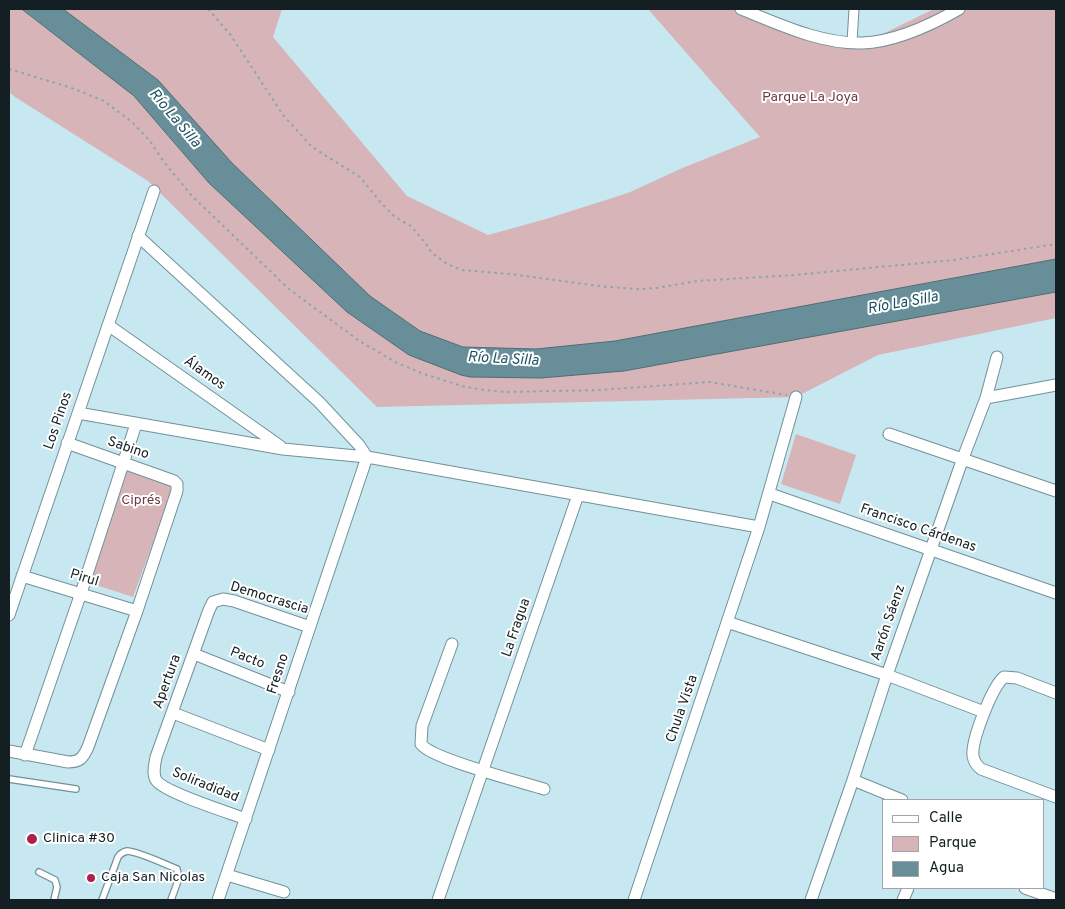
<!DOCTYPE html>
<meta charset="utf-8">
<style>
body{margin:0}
#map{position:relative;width:1065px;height:909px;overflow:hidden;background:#c7e8f1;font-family:Overpass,sans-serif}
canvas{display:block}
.frame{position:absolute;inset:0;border:10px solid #131f22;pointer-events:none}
.legend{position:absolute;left:882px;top:799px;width:162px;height:90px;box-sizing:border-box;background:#fff;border:1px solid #a1a5a7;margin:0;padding:6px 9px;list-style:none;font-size:15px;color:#131f22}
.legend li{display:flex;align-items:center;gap:10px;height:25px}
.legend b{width:25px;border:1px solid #a1a5a7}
</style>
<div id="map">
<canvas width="1065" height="909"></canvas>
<div class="frame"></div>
<ul class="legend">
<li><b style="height:6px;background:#fff"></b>Calle</li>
<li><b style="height:14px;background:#d6b4b8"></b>Parque</li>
<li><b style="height:14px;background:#688f99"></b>Agua</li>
</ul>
</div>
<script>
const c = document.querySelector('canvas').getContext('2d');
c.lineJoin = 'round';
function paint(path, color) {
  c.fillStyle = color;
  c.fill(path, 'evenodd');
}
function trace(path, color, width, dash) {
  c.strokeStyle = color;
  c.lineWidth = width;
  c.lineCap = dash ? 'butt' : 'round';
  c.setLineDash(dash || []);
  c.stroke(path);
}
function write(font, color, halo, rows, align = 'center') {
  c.font = font + ' Overpass,sans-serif';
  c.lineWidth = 4;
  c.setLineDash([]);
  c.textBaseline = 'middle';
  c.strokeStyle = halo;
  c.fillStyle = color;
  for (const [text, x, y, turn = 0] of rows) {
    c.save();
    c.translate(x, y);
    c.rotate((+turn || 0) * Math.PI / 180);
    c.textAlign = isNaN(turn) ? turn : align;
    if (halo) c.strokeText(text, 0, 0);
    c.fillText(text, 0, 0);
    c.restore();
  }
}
const green = new Path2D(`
 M 9,9 L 282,9 L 273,37 L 407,196 L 488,235 L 546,219 L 628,193 L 680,169 L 760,137 L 648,9 L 740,9 L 787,27 L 866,42 L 934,9 L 1056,9 L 1056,318 L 878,355 L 796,397 L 377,407 L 148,181 L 15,97 L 9,92 Z
 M 796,434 L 856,455 L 840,504 L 781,484 Z
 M 125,467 L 175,483 L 133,597 L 90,583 Z`);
const water = new Path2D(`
 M 22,9 L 63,9 L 158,80 L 232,163 L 370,296 L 420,331 L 463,347 L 536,349 L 615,341 L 1056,259 L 1056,292 L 624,371 L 541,378 L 470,377 L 461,375 L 409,355 L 347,312 L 209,183 L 134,96 Z`);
const path = new Path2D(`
 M 208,9 L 230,34 L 283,115 L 312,147 L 360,177 L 381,203 L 395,217 L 411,226 L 427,245 L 431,252 L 447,264 L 462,270 L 510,274 L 607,287 L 639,289 L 657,288 L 697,281 L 794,275 L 954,260 L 1056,244
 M 9,69 L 69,87 L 104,101 L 132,122 L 150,141 L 164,162 L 191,195 L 289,289 L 358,340 L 397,363 L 424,374 L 462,386 L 484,390 L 506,392 L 601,390 L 709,382 L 787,395`);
const service = new Path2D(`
 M 9,779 L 76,789
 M 39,872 L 55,880 L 57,887 L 54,900
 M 102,900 L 118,857 C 120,854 123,852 127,851 C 137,851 167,865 177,869 L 179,878 L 171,900`);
const pedestrian = new Path2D(`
 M 852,42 L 854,9`);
const minor = new Path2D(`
 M 741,9 C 779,24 820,44 862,43 C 895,42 931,25 959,9
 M 138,236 L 319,402 L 359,445 L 367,457 L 218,900
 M 108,325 L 280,446
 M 986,398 L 1056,385
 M 78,413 L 283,449 L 367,457 L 759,527
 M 889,434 L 1056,491
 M 770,494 L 1056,593
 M 22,576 L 137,611
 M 9,615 L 154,191
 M 727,622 L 887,675 L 984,712
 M 452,644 L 422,726 L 421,744 C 431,759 522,782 544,789
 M 194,654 L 289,692
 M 1056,693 L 1017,678 L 1004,677 C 992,687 971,741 973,756 C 974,762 976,765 981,769 L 1056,797
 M 173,713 L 269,750
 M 9,751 L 68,762 C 80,762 83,758 88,747 L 137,611 L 177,491 L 177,484 L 174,481 L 67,443
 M 25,755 L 81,593 L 136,424
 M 853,780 L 902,800
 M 246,819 C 230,813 163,792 156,780 C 152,773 155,764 156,757 L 209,610 L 213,602 L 223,599 L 234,601 L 310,627
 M 227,875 L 284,892
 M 1025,888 L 1056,899
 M 438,900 L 578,495
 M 634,900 L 759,527 L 796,397
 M 811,900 L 853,780 L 887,675 L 963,458 L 986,398 L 997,357
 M 903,900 L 908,888`);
const markers = [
 [32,839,6,"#b11f4b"],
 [91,878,5,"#b11f4b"]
];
const parkNames = [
 ["Parque La Joya",810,98],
 ["Ciprés",141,501]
];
const streetNames = [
 ["Álamos",204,374,35],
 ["Los Pinos",59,421,-71],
 ["Sabino",128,449,19],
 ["Francisco Cárdenas",918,529,19],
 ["Pirul",84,579,17],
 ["Democrascia",269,599,17],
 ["Aarón Sáenz",889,623,-71],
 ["La Fragua",517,628,-71],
 ["Pacto",247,659,22],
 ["Fresno",279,674,-72],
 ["Apertura",168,682,-70],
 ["Chula Vista",683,709,-71],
 ["Soliradidad",205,786,22]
];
const poiNames = [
 ["Clinica #30",43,839],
 ["Caja San Nicolas",101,878]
];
const waterNames = [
 ["Río La Silla",174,119,50],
 ["Río La Silla",903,304,-10],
 ["Río La Silla",503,360,3]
];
paint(green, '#d6b4b8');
paint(water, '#688f99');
trace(water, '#4e6d75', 1);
trace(service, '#729199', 8);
trace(pedestrian, '#729199', 11);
trace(minor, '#729199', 13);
trace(path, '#8ba5ac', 2, [2.5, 4]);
trace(service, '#fff', 5.5);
trace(pedestrian, '#fff', 9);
trace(minor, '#fff', 11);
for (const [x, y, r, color] of markers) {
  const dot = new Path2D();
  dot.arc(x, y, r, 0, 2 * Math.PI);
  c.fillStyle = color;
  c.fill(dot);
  trace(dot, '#fff', 2);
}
write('14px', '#6e3942', '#fff', parkNames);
write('14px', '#131f22', '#fff', streetNames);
write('14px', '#131f22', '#fff', poiNames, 'left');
write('italic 15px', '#1b5360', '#fff', waterNames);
</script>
